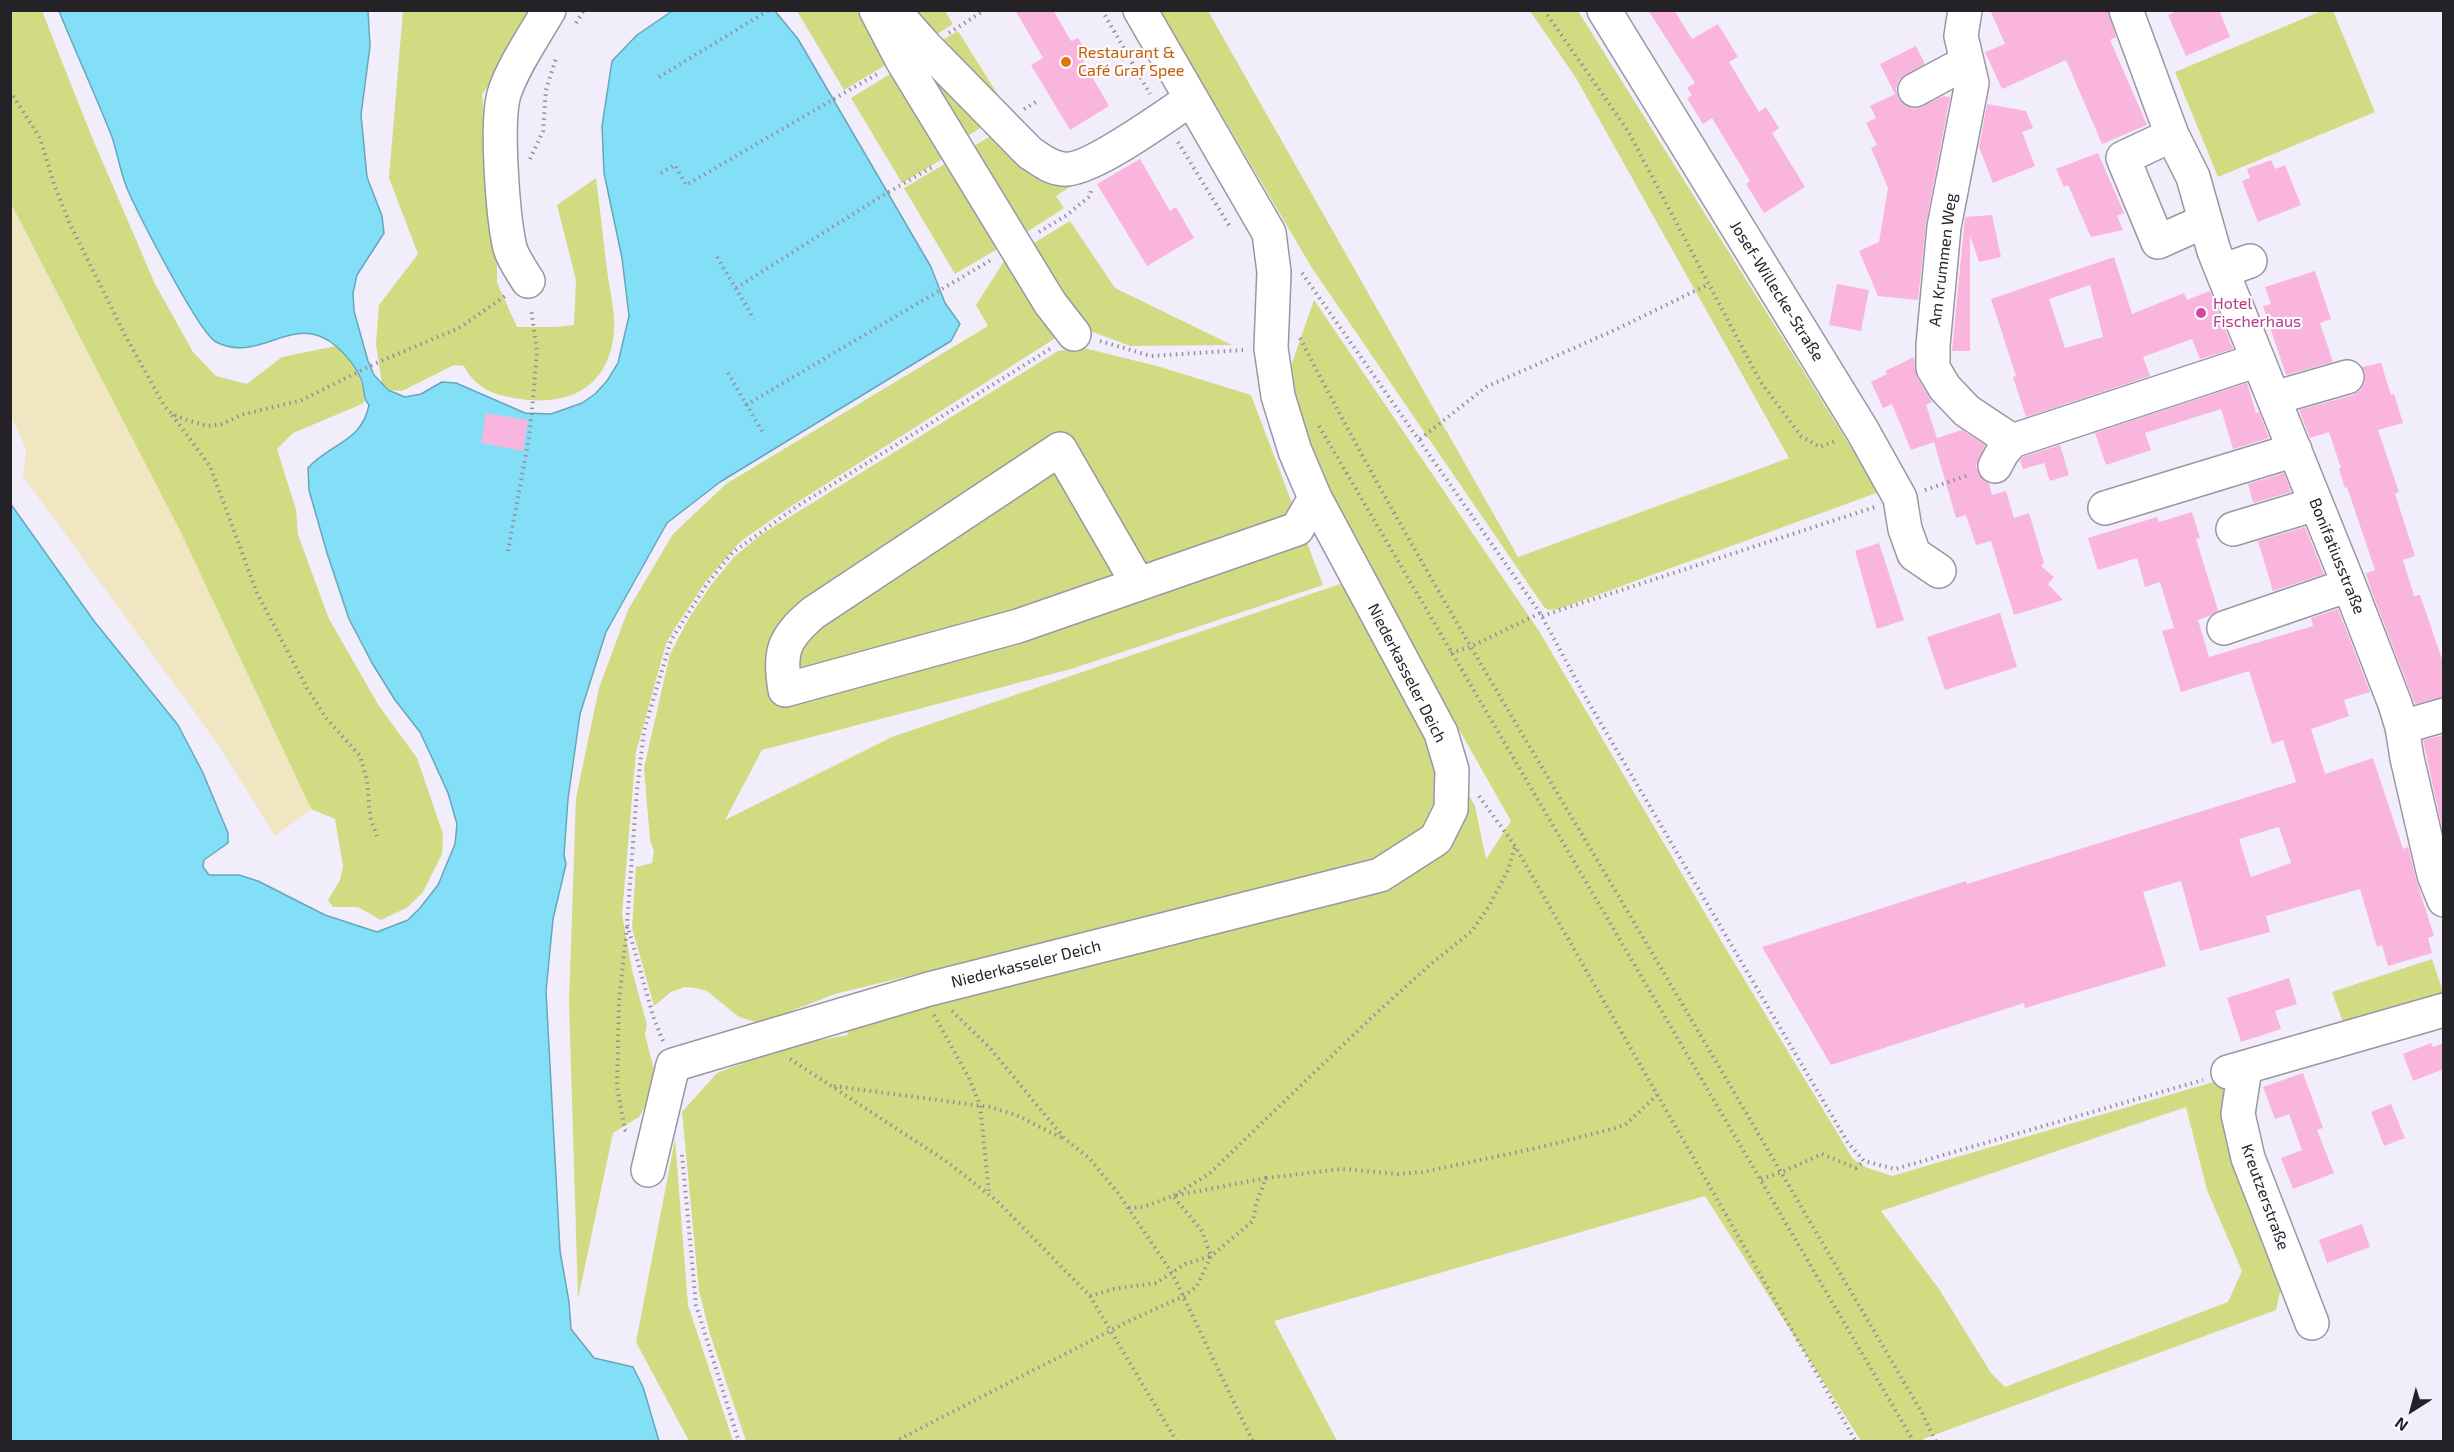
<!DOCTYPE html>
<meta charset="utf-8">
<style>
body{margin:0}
#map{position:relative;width:2454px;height:1452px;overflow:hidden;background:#f2edfb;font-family:"Exo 2",sans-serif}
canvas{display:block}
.frame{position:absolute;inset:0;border:12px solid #242227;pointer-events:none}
.north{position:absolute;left:2382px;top:1380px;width:60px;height:60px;-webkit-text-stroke:4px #fdfcff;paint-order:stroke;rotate:216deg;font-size:16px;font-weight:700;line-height:24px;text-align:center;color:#242227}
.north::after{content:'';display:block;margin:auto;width:21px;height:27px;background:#242227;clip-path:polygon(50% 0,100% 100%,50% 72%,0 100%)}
</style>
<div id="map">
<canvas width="2454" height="1452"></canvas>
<div class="frame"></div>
<div class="north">N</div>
</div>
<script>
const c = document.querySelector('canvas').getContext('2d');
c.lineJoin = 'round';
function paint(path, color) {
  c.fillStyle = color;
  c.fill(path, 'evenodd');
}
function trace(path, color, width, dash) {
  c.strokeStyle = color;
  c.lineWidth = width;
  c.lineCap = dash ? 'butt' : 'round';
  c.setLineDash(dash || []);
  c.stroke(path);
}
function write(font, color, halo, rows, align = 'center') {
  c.font = font + ' "Exo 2",sans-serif';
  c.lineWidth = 4.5;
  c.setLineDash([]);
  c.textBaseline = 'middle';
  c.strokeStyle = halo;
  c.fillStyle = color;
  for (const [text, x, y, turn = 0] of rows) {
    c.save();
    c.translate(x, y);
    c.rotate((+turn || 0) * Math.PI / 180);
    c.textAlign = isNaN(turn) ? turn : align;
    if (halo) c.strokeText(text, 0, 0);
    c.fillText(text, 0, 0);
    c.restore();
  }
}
const green = new Path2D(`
 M 2324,10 L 2333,11 L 2375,112 L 2218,177 L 2175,72 Z
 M 11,11 L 42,11 L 91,135 L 155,284 L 193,352 L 216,376 L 247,384 L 282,357 L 336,346 C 354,365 361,374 365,401 L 362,404 L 293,433 L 277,449 L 296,510 L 298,535 L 329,619 L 379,706 L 417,758 L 443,834 L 442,854 L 423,892 L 408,907 L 381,920 L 358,907 L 333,907 L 328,900 L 340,880 L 343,866 L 335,819 L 311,809 L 180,531 L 11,204 Z
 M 403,11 L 543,11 L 482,94 L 497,244 L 497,283 L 517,327 L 555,327 L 574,325 L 576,280 L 557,205 L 596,178 C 600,208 603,239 607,269 C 609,289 616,313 614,333 C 609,382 576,404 529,400 C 501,397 477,392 464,366 L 454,365 L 402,391 L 389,390 L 382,384 L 376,344 L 379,305 L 418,254 L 389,178 Z
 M 797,11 L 857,11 L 889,63 L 844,90 Z
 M 900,11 L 945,11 L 953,24 L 926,41 Z
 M 1160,11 L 1208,11 L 1518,557 L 1789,458 L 1576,78 L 1530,11 L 1578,11 L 1879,492 L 1559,609 L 1549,610 L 1544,607 L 1312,268 Z
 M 958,31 L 1008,111 L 931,47 Z
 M 912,60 L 989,122 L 962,140 Z
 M 895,71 L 946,157 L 902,183 L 851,98 Z
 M 997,132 L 1085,177 L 1056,196 L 1064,208 L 1019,237 L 966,151 Z
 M 948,162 L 999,248 L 955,274 L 904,188 Z
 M 1070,221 L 1115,288 L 1232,345 L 1130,346 L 1077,326 L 1024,249 Z
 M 1008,255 L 1065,332 L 793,505 L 741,541 L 706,581 L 673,631 L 666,644 L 636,752 L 622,914 L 632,970 L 647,1025 L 645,1035 L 656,1077 L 654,1090 L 639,1117 L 613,1133 L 578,1299 L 569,1002 L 576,798 L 599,688 L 628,610 L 673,534 L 726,484 L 988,326 L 976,305 Z
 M 1314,300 L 1539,631 L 1729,954 L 1853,1159 L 1865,1167 L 1892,1176 L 2227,1078 L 2283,1278 L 2276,1310 L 1934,1435 L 1923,1439 L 1924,1441 L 1861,1441 L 1705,1196 L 1274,1321 L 1337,1441 L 746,1441 L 710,1334 L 699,1291 L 682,1112 L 717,1073 L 788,1046 L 848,1035 L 846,1028 L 1362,891 L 1466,790 L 1475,806 L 1486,859 L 1511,821 L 1329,500 L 1284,386 ZM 2186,1107 L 2207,1190 L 2242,1271 L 2228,1302 L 2005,1387 L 1991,1373 L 1939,1289 L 1881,1211 Z
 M 1084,348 L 1157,366 L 1251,395 L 1323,585 L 1071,669 L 762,750 L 725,820 L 892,737 L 1343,583 L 1441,768 L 1441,804 L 1429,823 L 1394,851 L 1336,871 L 835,994 L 760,1023 L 739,1017 L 707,991 L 696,988 L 685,987 L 671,992 L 654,1006 L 632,928 L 636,867 L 652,863 L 654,851 L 650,840 L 644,768 L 670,654 L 689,618 L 711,585 L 734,557 L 762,534 L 1058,351 Z
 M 2432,959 L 2443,992 L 2434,995 L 2433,1005 L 2347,1033 L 2332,992 Z
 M 675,1139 L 688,1305 L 733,1441 L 689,1441 L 636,1342 Z`);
const sand = new Path2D(`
 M 11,204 L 180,531 L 311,809 L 275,836 L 219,746 L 23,476 L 26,449 L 11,416 Z`);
const water = new Path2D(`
 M 59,11 L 368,11 L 370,46 L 361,115 L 367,177 L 382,216 L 384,233 L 357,275 L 353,293 L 354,311 L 368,361 L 374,375 L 388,390 L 405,397 L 421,394 L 442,382 L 456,383 L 525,413 L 551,414 L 582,403 L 595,394 L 607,381 L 618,363 L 629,316 L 622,258 L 604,173 L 602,126 L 612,61 L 637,35 L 672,11 L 775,11 L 798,39 L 931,267 L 945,303 L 960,324 L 951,341 L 720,482 L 667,523 L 606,632 L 580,714 L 568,799 L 564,855 L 566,864 L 553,919 L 546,991 L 560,1251 L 569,1302 L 571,1329 L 594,1358 L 633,1367 L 643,1387 L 659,1441 L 11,1441 L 10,503 L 94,621 L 178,725 L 203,773 L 228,833 L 228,843 L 204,860 L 203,867 L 209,875 L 239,875 L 258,881 L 325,915 L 377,932 L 408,920 L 420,908 L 438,885 L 455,844 L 457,824 L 448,793 L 433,760 L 420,732 L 395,700 L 372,663 L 349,619 L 327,553 L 309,490 L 308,468 C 330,443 362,442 369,405 C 362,398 365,388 361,379 C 356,367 347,356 337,347 C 294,309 261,365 216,342 C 199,333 140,217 129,193 C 121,176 118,155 112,137 C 95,94 76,53 59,11 Z`);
const building = new Path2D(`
 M 1015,10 L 1053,10 L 1071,41 L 1078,38 L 1090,57 L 1083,61 L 1109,106 L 1070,130 L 1031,65 L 1043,58 Z
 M 1648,10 L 1674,10 L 1692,39 L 1718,24 L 1738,57 L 1729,62 L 1759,112 L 1766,107 L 1779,128 L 1772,133 L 1805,187 L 1764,213 L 1746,184 L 1750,181 L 1712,118 L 1703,124 L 1687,98 L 1692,95 L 1687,88 L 1695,83 Z
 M 1990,10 L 2108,10 L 2116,37 L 2110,40 L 2147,125 L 2102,144 L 2066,60 L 2002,89 L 1985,52 L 2005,44 Z
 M 2179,10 L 2219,10 L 2230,37 L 2186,56 L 2168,15 Z
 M 1916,46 L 1925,64 L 1899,80 L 1896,89 L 1899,99 L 1906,106 L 1915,109 L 1944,96 L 1950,97 L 1926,223 L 1918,300 L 1878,296 L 1859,251 L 1879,242 L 1888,188 L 1871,148 L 1877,145 L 1866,123 L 1876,118 L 1870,106 L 1895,94 L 1880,64 Z
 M 1987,104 L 2026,111 L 2033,128 L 2022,132 L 2035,166 L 1993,183 L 1979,147 Z
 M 2098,153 L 2124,213 L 2117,216 L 2123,230 L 2091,237 L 2068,185 L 2064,187 L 2056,169 Z
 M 1140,159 L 1170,211 L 1176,207 L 1194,238 L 1147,266 L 1097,184 Z
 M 2271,160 L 2275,169 L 2285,165 L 2301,205 L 2258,222 L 2242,181 L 2250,178 L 2247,169 Z
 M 1992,215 L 2001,257 L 1979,262 L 1970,236 L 1970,351 L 1952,351 L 1965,217 Z
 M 2114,257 L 2132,314 L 2184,293 L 2187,300 L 2210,291 L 2233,349 L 2200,359 L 2192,339 L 2143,357 L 2150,376 L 2026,417 L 2013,377 L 2016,376 L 1991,299 ZM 2090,285 L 2103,337 L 2065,348 L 2049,299 Z
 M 2315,271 L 2331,319 L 2320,323 L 2333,362 L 2286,375 L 2263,306 L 2271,304 L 2265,287 Z
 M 1837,284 L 1869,290 L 1861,331 L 1829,325 Z
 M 1914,357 L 1917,377 L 1932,402 L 1926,405 L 1937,438 L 1962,430 L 1985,445 L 1976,466 L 1979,475 L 1989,483 L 1992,495 L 2006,491 L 2014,518 L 2029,513 L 2044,563 L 2041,566 L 2054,577 L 2048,584 L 2063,600 L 2014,615 L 1991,541 L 1976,545 L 1966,515 L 1956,518 L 1934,442 L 1911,450 L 1892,404 L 1883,408 L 1871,382 L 1887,374 L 1885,371 Z
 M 2381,363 L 2391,395 L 2394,394 L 2403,423 L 2378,430 L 2399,492 L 2395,494 L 2415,556 L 2403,560 L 2414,596 L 2420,595 L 2444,665 L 2444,697 L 2415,704 L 2370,587 L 2366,573 L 2375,570 L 2347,487 L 2345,488 L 2339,469 L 2341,468 L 2329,432 L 2310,438 L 2299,410 L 2353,395 L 2361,390 L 2365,382 L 2365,372 L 2362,367 Z
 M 2247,383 L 2256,413 L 2259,412 L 2269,438 L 2233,449 L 2221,409 L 2145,433 L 2151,450 L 2106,465 L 2095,433 Z
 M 486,413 L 528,420 L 523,451 L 481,443 Z
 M 2060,445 L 2069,475 L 2050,481 L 2044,463 L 2023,469 L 2020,461 L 2023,457 Z
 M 2284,473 L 2291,492 L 2253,503 L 2248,484 Z
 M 2192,512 L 2200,538 L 2196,539 L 2218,610 L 2209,616 L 2198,620 L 2209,657 L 2313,626 L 2311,618 L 2338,609 L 2370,692 L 2344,700 L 2349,716 L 2311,729 L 2325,774 L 2373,758 L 2403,849 L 2408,847 L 2416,879 L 2434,936 L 2428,938 L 2432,953 L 2388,966 L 2382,945 L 2377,947 L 2360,889 L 2266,916 L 2270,932 L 2200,951 L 2181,881 L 2143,892 L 2166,966 L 2025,1008 L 2024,1003 L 1831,1065 L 1762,947 L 1966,881 L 1967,884 L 2296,782 L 2283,740 L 2272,744 L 2249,671 L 2181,692 L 2162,631 L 2174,628 L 2160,582 L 2145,587 L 2137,558 L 2098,570 L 2088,538 L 2157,517 L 2159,522 ZM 2279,827 L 2291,863 L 2251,877 L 2239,839 Z
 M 2305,527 L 2324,574 L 2273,591 L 2258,541 Z
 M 1879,543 L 1904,620 L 1877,629 L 1855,551 Z
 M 2000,613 L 2017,667 L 1945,690 L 1927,637 Z
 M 2444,735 L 2444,828 L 2442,828 L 2423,740 Z
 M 2289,978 L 2297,1004 L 2275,1011 L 2281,1029 L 2241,1042 L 2227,998 Z
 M 2431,1043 L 2433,1047 L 2444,1043 L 2444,1069 L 2413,1081 L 2403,1054 Z
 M 2303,1073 L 2323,1128 L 2317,1130 L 2334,1173 L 2293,1189 L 2281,1158 L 2302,1150 L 2289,1114 L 2275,1119 L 2263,1087 Z
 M 2391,1104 L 2405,1138 L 2384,1146 L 2371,1112 Z
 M 2362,1224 L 2370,1247 L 2327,1263 L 2319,1240 Z`);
const path = new Path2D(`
 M 1102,10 L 1150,94
 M 1544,10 L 1628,131 L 1760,381 L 1801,436 L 1820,447 L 1838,440
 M 576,23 L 584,10
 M 949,33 L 985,10
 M 659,77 L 769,10
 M 10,91 L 40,138 L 54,184 L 69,222 L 126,337 L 165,407 L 172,414 L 184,419 L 207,426 L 222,424 L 241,415 L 302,400 L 374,364 L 459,328 L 505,296
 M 1024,109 L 1036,102
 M 1178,142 L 1230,227
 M 530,159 L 543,131 L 546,90 L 556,58
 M 661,173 L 675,165 L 686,185 L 877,74
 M 1039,232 L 1067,215 L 1090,196 L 1091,191
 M 717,257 L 754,319
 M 1302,273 L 1540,613 L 1586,698 L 1848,1143 L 1864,1161 L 1895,1169 L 2203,1080
 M 736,288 L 880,197 L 934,166
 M 1300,338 C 1396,525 1505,705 1612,885 C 1716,1061 1819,1237 1922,1413 L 1936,1442
 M 1100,341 L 1151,356 L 1243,350
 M 728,373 L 763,433
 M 746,405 L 991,260
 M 172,415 L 210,466 L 257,593 L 307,688 L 326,718 L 360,756 L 367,780 L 370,817 L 377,836
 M 1319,426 L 1914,1442
 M 1420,439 L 1486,387 L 1617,329 L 1709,284
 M 1925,490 L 1969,475
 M 508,551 L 529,438 L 533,399 L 537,352 L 531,309
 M 1542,616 L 1875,507
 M 1451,653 L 1470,647 L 1540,613
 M 1479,796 L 1515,846 L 1856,1442
 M 627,927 L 619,1001 L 617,1087 L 625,1130 L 629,1132
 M 952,1011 L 989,1047 L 1065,1139 L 1089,1158 L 1118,1193 L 1172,1273 L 1253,1442
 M 934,1015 L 969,1078 L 980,1105 L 989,1193
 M 663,1041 L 654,1019 L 627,924 L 637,790 L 644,731 L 671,640 L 707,584 L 732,553 L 796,507 L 1050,349
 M 790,1059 L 946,1161 L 997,1201 L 1090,1296 L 1177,1442
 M 834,1086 L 990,1107 L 1016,1115 L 1062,1138
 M 682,1155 L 696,1305 L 739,1442
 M 1266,1178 L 1173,1196 L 1209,1174 L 1372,1017 L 1431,964 L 1472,931 L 1489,906 L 1508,870 L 1515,847
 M 1761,1179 L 1782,1172 L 1822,1154 L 1856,1168 L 1864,1161
 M 1090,1296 L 1114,1289 L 1156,1283 L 1185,1264 L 1211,1256 L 1202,1231 L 1173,1196 L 1143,1207 L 1128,1208
 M 894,1442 L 1129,1321 L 1184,1296 L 1197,1286 L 1211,1256 L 1253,1221 L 1256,1204 L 1266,1178 L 1342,1169 L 1398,1174 L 1423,1172 L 1541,1147 L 1612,1129 L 1625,1125 L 1657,1095`);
const minor = new Path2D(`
 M 876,10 L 902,60 L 1050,303 L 1074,334
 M 893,10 L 925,46 L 1030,153 C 1041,160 1050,168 1063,169 C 1088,173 1167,115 1191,99
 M 1604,10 L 1862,430 L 1900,498 L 1905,529 L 1914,554 L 1939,571
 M 1965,10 L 1961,36 L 1972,83 L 1944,227 L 1933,345 L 1933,368 L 1945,388 L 1967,411 L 2012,441 L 2002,453 L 1995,466
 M 2126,10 L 2172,135 L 2193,177 L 2214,251 L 2349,585 L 2395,704 L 2402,727 L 2407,758 L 2434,875 L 2444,900
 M 1915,90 L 1967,62
 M 2172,135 L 2123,158 L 2158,242 L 2205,221
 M 2222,271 L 2250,261
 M 528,281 C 522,271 513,259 510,248 C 503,218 495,118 505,91 C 515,63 534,36 549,10
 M 2274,398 L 2347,377
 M 2012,441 L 2258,360
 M 2105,508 L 2295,450
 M 2233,529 L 2316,504
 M 1138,584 L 1060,449 L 813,613 C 783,639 779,651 785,690 L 1018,626 L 1297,529 L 1315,498
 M 2224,628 L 2349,585
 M 2402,727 L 2444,715
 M 2245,1068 L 2238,1114 L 2248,1158 L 2312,1323
 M 2228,1072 L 2444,1010
 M 648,1170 L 673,1065 L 929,989 L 1380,875 L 1436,839 L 1451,809 L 1452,770 L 1441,733 L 1315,498 L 1295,451 L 1278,396 L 1271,348 L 1274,272 L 1269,233 L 1140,10`);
const markers = [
 [1066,62,6,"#e8710a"],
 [2201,313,6,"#d1479c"]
];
const foodNames = [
 ["Restaurant &",1078,53],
 ["Café Graf Spee",1078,71]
];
const streetNames = [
 ["Am Krummen Weg",1943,260,-83],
 ["Josef-Willecke-Straße",1777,291,58],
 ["Bonifatiusstraße",2337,556,68],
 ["Niederkasseler Deich",1407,673,63],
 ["Niederkasseler Deich",1026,964,-14],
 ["Kreutzerstraße",2265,1197,70]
];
const hotelNames = [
 ["Hotel",2213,304],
 ["Fischerhaus",2213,322]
];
paint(green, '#d1db82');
paint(sand, '#f0e6c1');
paint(water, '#83dff8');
trace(water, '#66a6b9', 1.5);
paint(building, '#f9b5de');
trace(minor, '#9b96a3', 36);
trace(path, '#94909a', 4, [1.5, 4.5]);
trace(minor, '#fff', 33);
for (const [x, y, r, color] of markers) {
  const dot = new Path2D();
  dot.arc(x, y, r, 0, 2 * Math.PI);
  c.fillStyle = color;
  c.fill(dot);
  trace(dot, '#fdfcff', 2);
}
write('16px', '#c56008', '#fdfcff', foodNames, 'left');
write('16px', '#242227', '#fdfcff', streetNames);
write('16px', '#b23c85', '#fdfcff', hotelNames, 'left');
</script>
